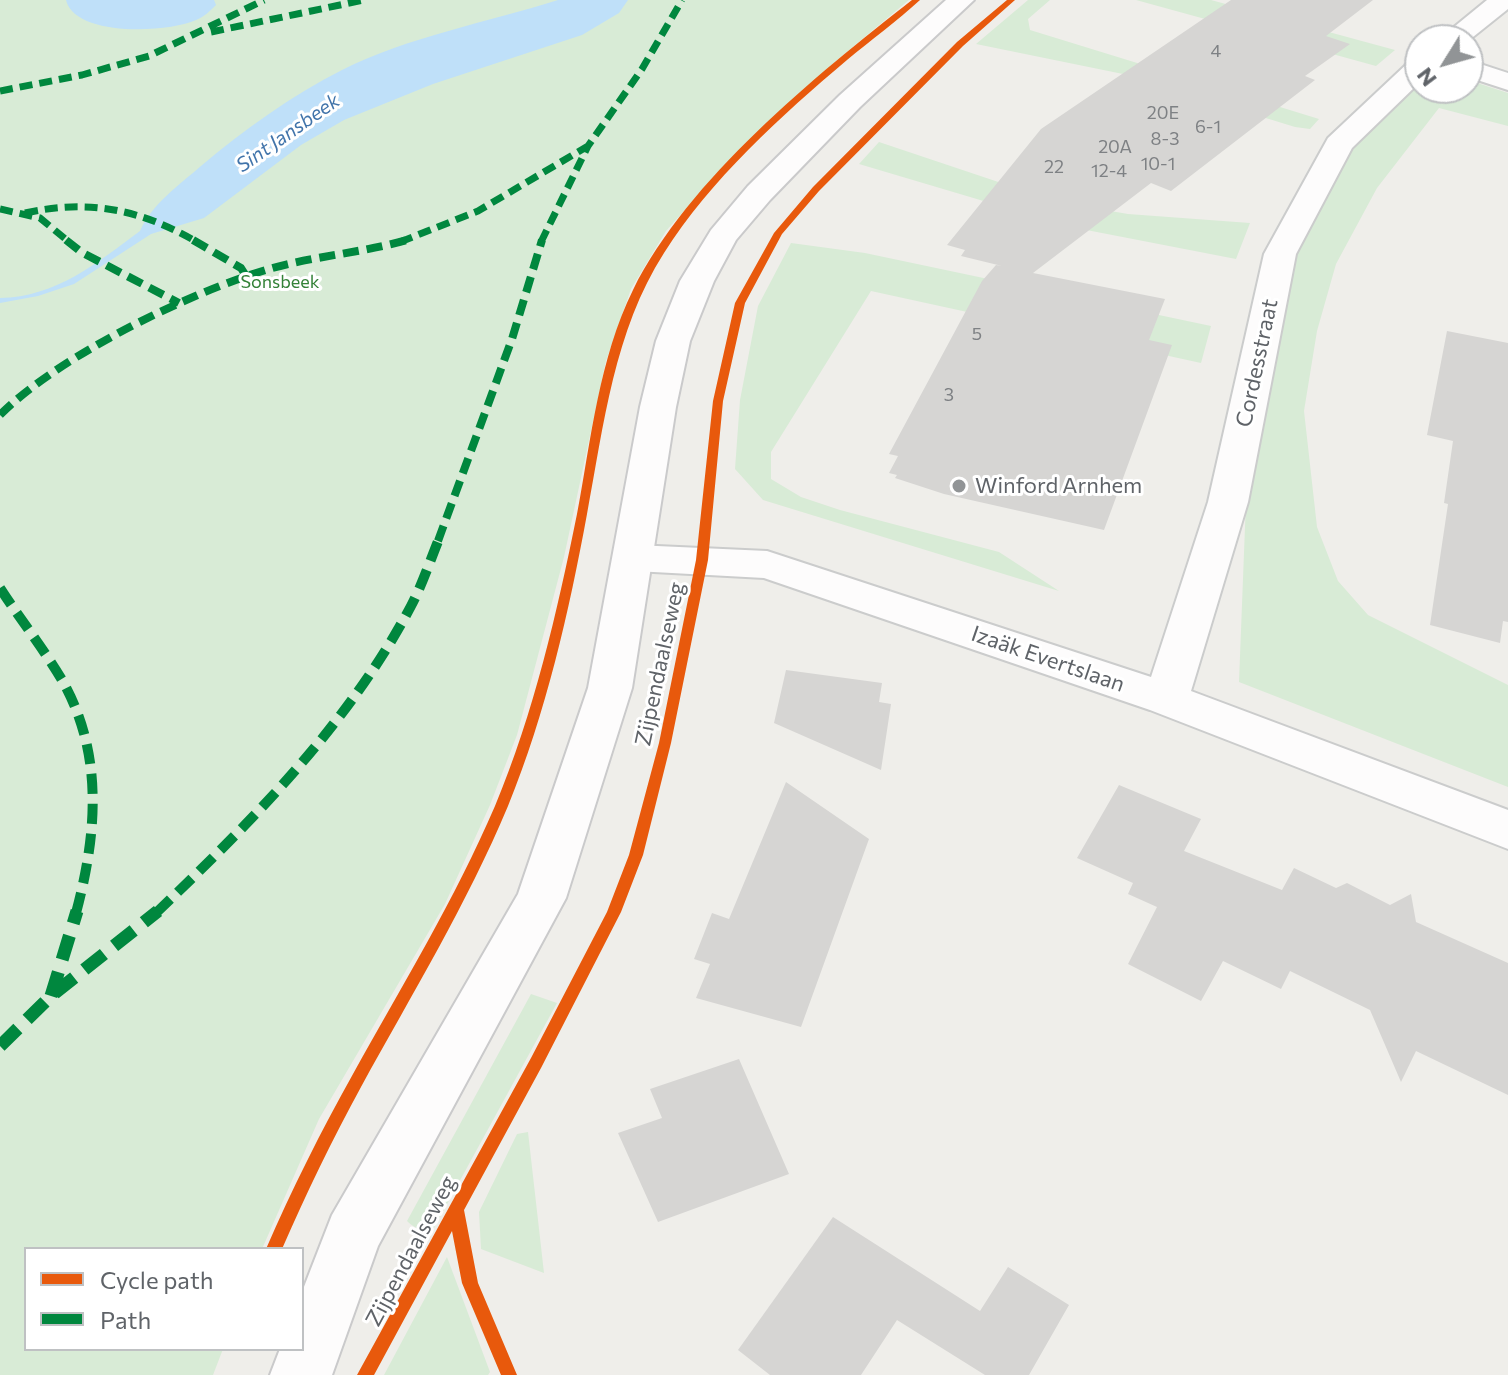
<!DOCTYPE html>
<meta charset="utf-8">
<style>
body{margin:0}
#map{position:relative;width:1508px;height:1375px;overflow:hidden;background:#efeeea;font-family:Commissioner,sans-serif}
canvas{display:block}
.legend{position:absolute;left:24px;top:1247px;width:280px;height:104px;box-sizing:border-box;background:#fff;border:2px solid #bfc1c3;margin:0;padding:10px 14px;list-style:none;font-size:24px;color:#5f6368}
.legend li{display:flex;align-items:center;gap:16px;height:40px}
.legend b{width:40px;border:2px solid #bfc1c3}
.north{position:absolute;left:1404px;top:24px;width:80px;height:80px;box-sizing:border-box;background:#fff;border:2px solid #bfc1c3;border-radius:50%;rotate:233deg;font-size:22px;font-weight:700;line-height:32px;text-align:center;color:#5f6368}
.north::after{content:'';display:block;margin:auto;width:28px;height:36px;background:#919496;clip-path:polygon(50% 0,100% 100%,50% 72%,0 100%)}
</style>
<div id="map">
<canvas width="1508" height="1375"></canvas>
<ul class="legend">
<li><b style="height:10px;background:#e8590c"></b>Cycle path</li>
<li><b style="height:10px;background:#00873e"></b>Path</li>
</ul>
<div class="north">N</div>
</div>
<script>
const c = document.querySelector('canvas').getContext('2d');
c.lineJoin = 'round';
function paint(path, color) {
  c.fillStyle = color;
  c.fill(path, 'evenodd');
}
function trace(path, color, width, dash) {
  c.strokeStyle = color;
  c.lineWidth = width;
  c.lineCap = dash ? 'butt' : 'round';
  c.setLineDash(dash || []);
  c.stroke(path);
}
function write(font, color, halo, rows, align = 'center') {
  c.font = font + ' Commissioner,sans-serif';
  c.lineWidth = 6;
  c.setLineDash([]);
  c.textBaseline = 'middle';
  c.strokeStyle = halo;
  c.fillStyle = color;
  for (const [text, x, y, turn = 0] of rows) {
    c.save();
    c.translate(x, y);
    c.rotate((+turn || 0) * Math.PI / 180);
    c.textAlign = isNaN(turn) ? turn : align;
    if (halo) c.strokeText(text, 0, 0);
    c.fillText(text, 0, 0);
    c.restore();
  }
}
const green = new Path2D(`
 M 0,0 L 909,0 L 836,61 L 725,165 L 666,231 L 631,289 L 606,361 L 564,557 L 517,735 L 490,805 L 445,904 L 319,1119 L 262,1249 L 26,1249 L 26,1349 L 223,1349 L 213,1375 L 0,1375 Z
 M 1028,0 L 1050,0 L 1028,19 L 1030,30 L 1319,119 L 1310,129 L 1295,127 L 1123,74 L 976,44 Z
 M 1136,0 L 1211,0 L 1395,50 L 1376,66 Z
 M 1420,71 L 1420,88 L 1468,88 L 1468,80 L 1508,93 L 1508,126 L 1439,108 L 1377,188 L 1336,264 L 1317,331 L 1304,411 L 1317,527 L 1338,581 L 1368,615 L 1508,685 L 1508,787 L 1239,682 L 1247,475 L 1259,336 L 1331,164 Z
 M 879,142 L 1058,202 L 1128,214 L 1250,223 L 1236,259 L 1071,227 L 859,164 Z
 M 791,243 L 865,253 L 1211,326 L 1201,363 L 871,291 L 771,452 L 771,479 L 801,497 L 840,510 L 999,552 L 1059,591 L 763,500 L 735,469 L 740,400 L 758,306 Z
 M 531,994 L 557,1003 L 434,1228 C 424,1232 415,1229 407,1221 Z
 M 528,1132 L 544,1273 L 481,1249 L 479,1212 L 517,1134 Z
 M 447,1257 L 490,1372 L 488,1375 L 384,1375 Z`);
const water = new Path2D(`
 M 66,0 L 214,0 L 216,5 C 210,11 204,17 196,20 C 167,33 75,37 66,0 Z
 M 558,0 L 628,0 L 619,13 L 582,35 L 433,84 L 344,120 L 301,145 L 204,218 L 151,234 L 74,284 L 38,296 L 0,303 L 0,298 C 56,297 97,263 140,231 C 152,204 178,186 201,166 C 245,129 291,96 342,70 C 407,37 489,22 558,0 Z`);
const building = new Path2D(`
 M 1231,0 L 1373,0 L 1326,36 L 1350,44 L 1305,76 L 1315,80 L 1171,191 L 1151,183 L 1033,273 L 1165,299 L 1149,340 L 1172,345 L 1104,530 L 944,494 L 895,478 L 897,475 L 889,473 L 898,456 L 889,454 L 982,281 L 996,265 L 1002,266 L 961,256 L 965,250 L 947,245 L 1041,129 Z
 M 1447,331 L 1508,343 L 1508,622 L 1503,621 L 1500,643 L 1430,625 L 1448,504 L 1444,503 L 1453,441 L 1427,435 Z
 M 786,670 L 882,683 L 879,702 L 891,704 L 881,770 L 774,723 Z
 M 786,782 L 869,839 L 801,1027 L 696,998 L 710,964 L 694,959 L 712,913 L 729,919 Z
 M 1119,785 L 1201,819 L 1184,851 L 1282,890 L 1294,868 L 1336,888 L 1347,883 L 1390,905 L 1411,894 L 1416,922 L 1508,963 L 1508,1095 L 1416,1051 L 1401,1082 L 1370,1010 L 1290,971 L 1281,989 L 1223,961 L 1201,1001 L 1128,964 L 1157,907 L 1128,894 L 1133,883 L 1077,858 Z
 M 739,1059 L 789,1174 L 658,1222 L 618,1133 L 662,1118 L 650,1089 Z
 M 833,1217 L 980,1311 L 1008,1267 L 1069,1305 L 1029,1375 L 985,1375 L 897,1320 L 861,1375 L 770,1375 L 738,1350 Z`);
const street = new Path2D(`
 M 1487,0 L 1508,0 L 1508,9 L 1468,41 L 1438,40 Z
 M 1420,59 L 1420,82 L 1352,148 L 1296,254 L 1248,502 L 1191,691 L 1508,810 L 1508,849 L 1150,710 L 764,578 L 635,571 L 621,568 L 615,558 L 621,548 L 635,545 L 767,551 L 1151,677 L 1208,502 L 1264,254 L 1328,138 L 1410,61 Z
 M 1468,60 L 1508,73 L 1508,90 L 1468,77 Z`);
const secondary = new Path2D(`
 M 946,0 L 974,0 L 860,107 L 770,200 L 736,240 L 714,281 L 690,341 L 676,407 L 632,688 L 566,898 L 378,1246 L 332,1375 L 270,1375 L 280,1349 L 302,1349 L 302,1292 L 332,1215 L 518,894 L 588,688 L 640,407 L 656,341 L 680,281 L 711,230 L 748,186 L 840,95 Z`);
const quietFar3 = new Path2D(`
 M 211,32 L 364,0
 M 0,91 L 82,75 L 149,56 L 264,0
 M 0,209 L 40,218 L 69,242
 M 25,213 C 89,199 140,209 197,242
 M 400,242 L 478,211 L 588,146
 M 541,242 L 588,146 L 642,69 L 682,0`);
const quietFar2 = new Path2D(`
 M 66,240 L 81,252 L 179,303
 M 193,240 L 241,268 L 246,276
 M 0,415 C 57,357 190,292 269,269 C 314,256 361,253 407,240
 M 438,541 L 512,339 L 542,240`);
const quietFar1 = new Path2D(`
 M 0,588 C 20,619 43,648 62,680 C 104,754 97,834 76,913
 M 156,913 C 252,821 348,725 411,606 C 422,585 430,561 439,539`);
const quiet = new Path2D(`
 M 51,996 L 77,911
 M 0,1046 L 51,996 L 158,911`);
const cycleway = new Path2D(`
 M 912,0 L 920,0 C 897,21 871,40 847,60 C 782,115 710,180 664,253 C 614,331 604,424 587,514 C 569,612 546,713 508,806 C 467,904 412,994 361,1087 C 332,1140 306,1194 282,1249 L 266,1249 C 292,1189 321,1131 353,1074 C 402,986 455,899 495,806 C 534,713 557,613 577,514 C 591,439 599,359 633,290 C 688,179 815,76 912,0 Z
 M 1007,0 L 1015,0 L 963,46 L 819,191 L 782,234 L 745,303 L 723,401 L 708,560 L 671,743 L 643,855 L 621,912 L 541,1068 L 464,1210 L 478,1283 L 517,1375 L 501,1375 L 462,1283 L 452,1231 L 374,1375 L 357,1375 L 531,1058 L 607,912 L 629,855 L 659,743 L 696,560 L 713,401 L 735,303 L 774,233 L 813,187 L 957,42 Z`);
const markers = [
 [959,486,8,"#919496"]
];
const numberNames = [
 ["4",1216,51],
 ["20E",1163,113],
 ["6-1",1208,127],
 ["8-3",1165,139],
 ["20A",1115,147],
 ["10-1",1158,164],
 ["22",1054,167],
 ["12-4",1109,171],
 ["5",977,334],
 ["3",949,395]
];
const farParknames = [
 ["Sonsbeek",280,282]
];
const farWaternames = [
 ["Sint Jansbeek",288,133,-35]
];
const streetNames = [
 ["Cordesstraat",1257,363,-78],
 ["Izaäk Evertslaan",1048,659,19],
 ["Zijpendaalseweg",660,664,-78],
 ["Zijpendaalseweg",411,1251,-62]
];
const poiNames = [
 ["Winford Arnhem",975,486]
];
paint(green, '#d8ebd6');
paint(water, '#bfe0f9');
paint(building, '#d6d5d3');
trace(street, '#cbcccc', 4);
trace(secondary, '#cacacb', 4);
paint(street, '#fdfcfc');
paint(secondary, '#fdfcfc');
trace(quietFar3, '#00873e', 7, [13, 7]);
trace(quietFar2, '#00873e', 8, [16, 8]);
trace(quietFar1, '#00873e', 10, [20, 10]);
trace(quiet, '#00873e', 13, [25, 13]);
paint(cycleway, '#e8590c');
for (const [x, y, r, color] of markers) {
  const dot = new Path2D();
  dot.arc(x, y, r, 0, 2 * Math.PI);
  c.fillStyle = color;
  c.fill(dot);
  trace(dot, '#fff', 3);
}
write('18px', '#7e8184', null, numberNames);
write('18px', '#348238', '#fff', farParknames);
write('italic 20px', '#4174aa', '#fff', farWaternames);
write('22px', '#5f6368', '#fff', streetNames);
write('22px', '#5f6368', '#fff', poiNames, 'left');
</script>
